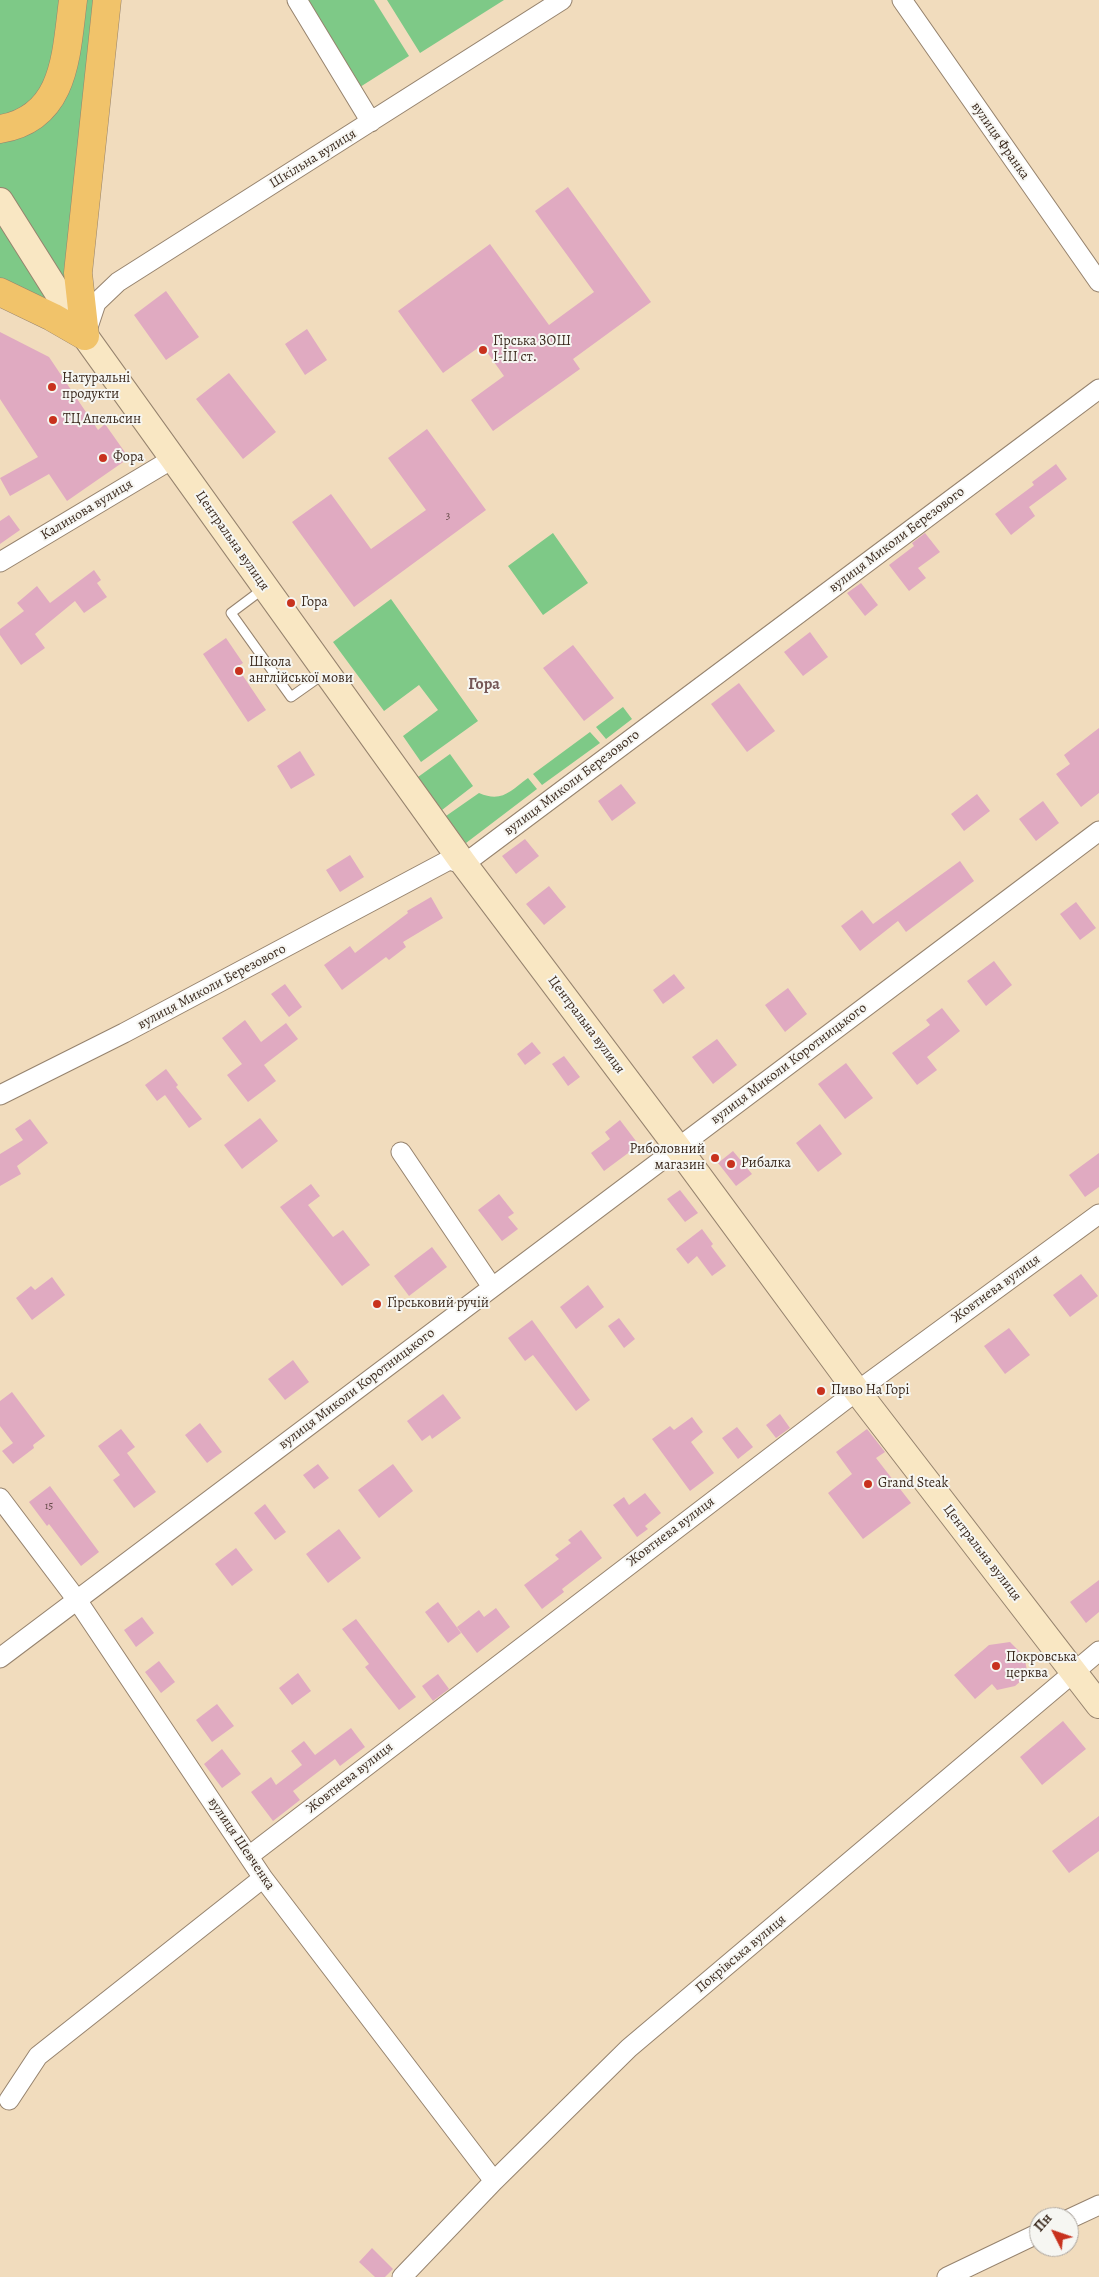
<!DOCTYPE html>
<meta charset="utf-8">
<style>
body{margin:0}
#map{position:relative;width:1099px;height:2277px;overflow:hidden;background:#f1dcbd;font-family:Alegreya,serif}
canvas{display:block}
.north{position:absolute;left:1029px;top:2207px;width:50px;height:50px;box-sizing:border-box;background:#f6f6f2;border:1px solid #aba49d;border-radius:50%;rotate:311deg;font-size:14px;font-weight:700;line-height:20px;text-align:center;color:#3b2a1e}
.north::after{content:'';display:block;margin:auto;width:18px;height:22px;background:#c8321e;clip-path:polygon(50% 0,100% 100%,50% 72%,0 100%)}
</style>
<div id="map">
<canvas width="1099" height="2277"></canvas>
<div class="north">Пн</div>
</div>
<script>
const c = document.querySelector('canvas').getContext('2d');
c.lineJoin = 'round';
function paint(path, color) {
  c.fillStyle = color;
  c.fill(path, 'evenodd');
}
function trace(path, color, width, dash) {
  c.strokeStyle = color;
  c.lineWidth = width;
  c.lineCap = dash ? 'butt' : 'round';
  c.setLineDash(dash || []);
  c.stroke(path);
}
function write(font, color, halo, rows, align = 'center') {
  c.font = font + ' Alegreya,serif';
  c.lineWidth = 4;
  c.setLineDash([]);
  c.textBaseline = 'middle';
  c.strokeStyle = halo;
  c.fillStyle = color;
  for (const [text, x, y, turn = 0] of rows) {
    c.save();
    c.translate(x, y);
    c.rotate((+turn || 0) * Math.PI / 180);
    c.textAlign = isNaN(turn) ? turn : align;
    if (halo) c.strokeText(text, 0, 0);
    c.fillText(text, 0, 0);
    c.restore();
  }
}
const green = new Path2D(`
 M 0,0 L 107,0 L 85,336 L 0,292 Z
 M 306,0 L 374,0 L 409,56 L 360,87 Z
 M 387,0 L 504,0 L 420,53 Z
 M 553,533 L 588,583 L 543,615 L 508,566 Z
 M 391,599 L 478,721 L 421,762 L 403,736 L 438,710 L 419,685 L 384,711 L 333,642 Z
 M 623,707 L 632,719 L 606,739 L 596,727 Z
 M 590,732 L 600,743 L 542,785 L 533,774 Z
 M 450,754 L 473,786 L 442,810 L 418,777 Z
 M 528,778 L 537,789 L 466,843 L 446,816 L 479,793 C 502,803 510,791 528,778 Z`);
const building = new Path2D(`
 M 568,187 L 651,302 L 573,359 L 580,369 L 493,431 L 471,400 L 504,376 L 482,345 L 443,373 L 398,311 L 490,244 L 549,325 L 594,292 L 535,211 Z
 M 166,291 L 199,337 L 166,360 L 134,315 Z
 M 307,329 L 327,360 L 305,375 L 285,344 Z
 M 0,332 L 49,357 L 98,430 L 105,424 L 129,458 L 67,501 L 49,474 L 10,496 L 0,478 L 38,457 L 0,399 Z
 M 229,373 L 276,432 L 243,459 L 196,399 Z
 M 427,429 L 486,510 L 354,607 L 292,522 L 331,494 L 371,549 L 426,510 L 388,458 Z
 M 1056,464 L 1067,479 L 1029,507 L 1035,516 L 1011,535 L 995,514 L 1034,485 L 1032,482 Z
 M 9,515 L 20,530 L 0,544 L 0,521 Z
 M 925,533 L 940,552 L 918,568 L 926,578 L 909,591 L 889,565 L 914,546 L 912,543 Z
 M 94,570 L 101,580 L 97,583 L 107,597 L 84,613 L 75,601 L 35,634 L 45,648 L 21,665 L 0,635 L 0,629 L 24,611 L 17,603 L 37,586 L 50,603 Z
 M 861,583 L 878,605 L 865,616 L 847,593 Z
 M 810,632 L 828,657 L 803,676 L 784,652 Z
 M 226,638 L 243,663 L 237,667 L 266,710 L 248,722 L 203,654 Z
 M 573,645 L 614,698 L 584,721 L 543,668 Z
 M 739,683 L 775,731 L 747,752 L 711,704 Z
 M 1099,728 L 1099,793 L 1081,807 L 1056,774 L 1070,764 L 1064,755 Z
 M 300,751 L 315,775 L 291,789 L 277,766 Z
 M 621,784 L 636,803 L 612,821 L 598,801 Z
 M 977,794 L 990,811 L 964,831 L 951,814 Z
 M 1043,801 L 1059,823 L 1036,841 L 1019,819 Z
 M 525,839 L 539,856 L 516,874 L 502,856 Z
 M 350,855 L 364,877 L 340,892 L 326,870 Z
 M 960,861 L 974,881 L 906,932 L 898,921 L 860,951 L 841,926 L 862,910 L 873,924 Z
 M 549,886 L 566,907 L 544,925 L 526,904 Z
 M 431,897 L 443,918 L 403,942 L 406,947 L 389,960 L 386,957 L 342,990 L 324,965 L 350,946 L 355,953 L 408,913 L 407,911 Z
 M 1076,902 L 1096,928 L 1080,940 L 1060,914 Z
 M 994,961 L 1012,985 L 986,1006 L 967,981 Z
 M 674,974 L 685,988 L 663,1004 L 653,990 Z
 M 285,984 L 302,1007 L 289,1017 L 271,994 Z
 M 788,988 L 807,1014 L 785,1032 L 765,1005 Z
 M 942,1008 L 960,1031 L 927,1057 L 937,1070 L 917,1085 L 892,1053 L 930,1025 L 926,1020 Z
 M 245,1020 L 261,1042 L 286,1023 L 298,1039 L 264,1065 L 276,1081 L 248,1102 L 227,1075 L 242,1064 L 222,1038 Z
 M 717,1039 L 737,1065 L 713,1084 L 692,1057 Z
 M 532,1042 L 541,1053 L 525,1065 L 517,1054 Z
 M 564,1056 L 580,1077 L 568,1086 L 552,1064 Z
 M 846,1063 L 873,1098 L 845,1119 L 818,1084 Z
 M 166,1069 L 178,1085 L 176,1087 L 202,1119 L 189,1128 L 165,1095 L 157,1101 L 145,1085 Z
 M 260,1118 L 278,1141 L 242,1169 L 224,1145 Z
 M 30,1119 L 48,1143 L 17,1166 L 21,1174 L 0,1186 L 0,1154 L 23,1140 L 15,1129 Z
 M 620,1120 L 639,1145 L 604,1171 L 591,1153 L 610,1139 L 605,1132 Z
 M 820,1124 L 842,1154 L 818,1172 L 796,1143 Z
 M 733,1151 L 752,1174 L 736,1186 L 718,1163 Z
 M 1099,1153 L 1099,1187 L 1085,1197 L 1069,1175 Z
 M 311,1184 L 320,1196 L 308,1205 L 333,1237 L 343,1230 L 370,1265 L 342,1286 L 280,1207 Z
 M 680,1190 L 698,1213 L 685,1222 L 667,1199 Z
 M 499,1194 L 514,1213 L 508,1217 L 518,1229 L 502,1241 L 478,1210 Z
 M 702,1229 L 713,1244 L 711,1246 L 726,1266 L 712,1276 L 697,1256 L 688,1264 L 676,1249 Z
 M 432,1247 L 447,1267 L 409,1296 L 394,1276 Z
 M 1081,1274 L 1098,1296 L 1070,1317 L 1053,1295 Z
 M 52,1277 L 65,1295 L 32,1320 L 16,1298 L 31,1286 L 35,1290 Z
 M 588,1285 L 604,1307 L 576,1329 L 560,1307 Z
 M 619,1318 L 635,1339 L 624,1348 L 608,1326 Z
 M 532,1320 L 590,1400 L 576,1411 L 533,1355 L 525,1361 L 508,1338 Z
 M 1009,1328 L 1030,1355 L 1005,1374 L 984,1346 Z
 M 293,1360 L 309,1382 L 285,1400 L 268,1379 Z
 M 12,1392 L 45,1436 L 33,1445 L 34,1448 L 13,1464 L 2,1451 L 13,1443 L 0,1426 L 0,1401 Z
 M 443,1394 L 461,1418 L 432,1439 L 430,1435 L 422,1441 L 407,1421 Z
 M 780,1414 L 790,1428 L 776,1438 L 766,1425 Z
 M 692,1417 L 703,1432 L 691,1442 L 714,1473 L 690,1491 L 652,1439 L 670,1426 L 674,1430 Z
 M 200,1423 L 222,1452 L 207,1463 L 185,1435 Z
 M 737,1427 L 753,1447 L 738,1459 L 722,1438 Z
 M 121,1429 L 135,1447 L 127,1453 L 156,1492 L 134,1508 L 113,1480 L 120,1475 L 98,1446 Z
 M 867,1429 L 885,1452 L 876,1458 L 911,1503 L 863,1539 L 828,1493 L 852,1474 L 836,1452 Z
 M 318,1464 L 329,1478 L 314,1489 L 303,1475 Z
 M 393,1464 L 413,1491 L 379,1518 L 358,1490 Z
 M 50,1486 L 99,1552 L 81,1566 L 49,1524 L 47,1526 L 29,1502 Z
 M 645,1493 L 661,1513 L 645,1526 L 648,1529 L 637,1537 L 613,1505 L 624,1497 L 629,1505 Z
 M 265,1504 L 286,1532 L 275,1540 L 254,1513 Z
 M 339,1529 L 361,1558 L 328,1583 L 306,1554 Z
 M 581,1530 L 602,1558 L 562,1589 L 564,1592 L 542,1609 L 524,1585 L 559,1559 L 555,1555 L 571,1543 L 568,1540 Z
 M 236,1548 L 253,1570 L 232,1586 L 215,1564 Z
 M 1099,1580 L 1099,1612 L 1086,1623 L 1070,1602 Z
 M 438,1602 L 461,1633 L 448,1643 L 425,1612 Z
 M 496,1608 L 510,1627 L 477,1653 L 457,1627 L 479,1610 L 484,1617 Z
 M 142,1617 L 154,1633 L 136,1647 L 124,1630 Z
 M 356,1619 L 416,1697 L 399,1710 L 365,1667 L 369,1664 L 342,1629 Z
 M 1010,1642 L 1024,1656 L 1028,1675 L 1015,1686 L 997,1690 L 992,1684 L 975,1699 L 954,1675 L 989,1645 Z
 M 159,1661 L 175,1682 L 161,1693 L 145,1672 Z
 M 298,1673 L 311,1691 L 292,1705 L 279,1688 Z
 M 438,1674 L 449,1689 L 433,1701 L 422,1686 Z
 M 217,1704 L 234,1726 L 212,1742 L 196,1720 Z
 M 1063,1721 L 1086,1749 L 1042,1785 L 1020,1757 Z
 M 351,1728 L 365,1747 L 340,1766 L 335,1759 L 293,1791 L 300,1800 L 273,1821 L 251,1792 L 271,1777 L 276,1785 L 302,1765 L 291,1751 L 304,1741 L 315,1755 Z
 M 222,1749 L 241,1774 L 222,1788 L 204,1764 Z
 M 1099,1816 L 1099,1851 L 1069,1873 L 1052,1851 Z
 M 372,2248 L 393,2269 L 385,2277 L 375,2277 L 359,2262 Z`);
const lane = new Path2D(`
 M 263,589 L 231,613 L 291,697 L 325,673`);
const street = new Path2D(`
 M 297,0 L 371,122
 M 902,0 L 1099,282
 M 87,330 L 96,303 L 118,282 L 562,0
 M 0,562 L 174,458
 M 0,1095 L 124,1033 L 449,860 L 464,864 L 1099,389
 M 401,1152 L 492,1287
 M 0,1498 L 77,1600 L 263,1878 L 494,2181
 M 0,1658 L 1099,831
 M 249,1856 L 849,1397 L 1099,1214
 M 9,2100 L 38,2056 L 263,1878
 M 1069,2219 L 1099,2205
 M 402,2277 L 494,2181 L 629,2048 L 1099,1651
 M 947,2277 L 1039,2233`);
const secondary = new Path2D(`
 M 0,201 L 85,336 L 464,864 L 678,1148 L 857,1391 L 1099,1705`);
const highway = new Path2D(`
 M 0,129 C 66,118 66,54 73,0
 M 0,292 L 52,317 L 85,336
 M 85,336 L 78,273 L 107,0`);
const markers = [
 [483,350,5,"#c8321e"],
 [52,387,5,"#c8321e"],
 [53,420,5,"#c8321e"],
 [103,458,5,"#c8321e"],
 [291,603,5,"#c8321e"],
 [239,671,5,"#c8321e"],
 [715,1158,5,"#c8321e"],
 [731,1164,5,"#c8321e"],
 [377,1304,5,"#c8321e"],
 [821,1391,5,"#c8321e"],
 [868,1484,5,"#c8321e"],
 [996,1666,5,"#c8321e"]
];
const numberNames = [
 ["3",448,516],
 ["15",49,1506]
];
const streetNames = [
 ["вулиця Франка",1000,141,55],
 ["Шкільна вулиця",313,159,-32],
 ["Калинова вулиця",87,510,-31],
 ["вулиця Миколи Березового",897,540,-37],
 ["Центральна вулиця",232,541,55],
 ["вулиця Миколи Березового",572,783,-37],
 ["вулиця Миколи Березового",212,987,-28],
 ["Центральна вулиця",586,1025,53],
 ["вулиця Миколи Коротницького",789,1064,-37],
 ["Жовтнева вулиця",996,1289,-36],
 ["вулиця Миколи Коротницького",357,1389,-37],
 ["Жовтнева вулиця",671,1532,-37],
 ["Центральна вулиця",982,1553,52],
 ["Жовтнева вулиця",350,1778,-38],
 ["вулиця Шевченка",241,1844,56],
 ["Покрівська вулиця",741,1954,-40]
];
const poiNames = [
 ["Гірська ЗОШ",493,342],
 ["І-ІІІ ст.",493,358],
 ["Натуральні",62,379],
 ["продукти",62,395],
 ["ТЦ Апельсин",63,420],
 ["Фора",113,458],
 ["Гора",301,603],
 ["Школа",249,663],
 ["англійської мови",249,679],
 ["Риболовний",705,1150,"right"],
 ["магазин",705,1166,"right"],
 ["Рибалка",741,1164],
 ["Гірськовий ручій",387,1304],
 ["Пиво На Горі",831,1391],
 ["Grand Steak",878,1484],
 ["Покровська",1006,1658],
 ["церква",1006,1674]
];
const quarterNames = [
 ["Гора",484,685]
];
paint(green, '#7ec987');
paint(building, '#e0aac1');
trace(lane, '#96836e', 11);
trace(street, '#96836e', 21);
trace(secondary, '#96836e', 28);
trace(highway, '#96836e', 29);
trace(lane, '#fff', 9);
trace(street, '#fff', 19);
trace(secondary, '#f9e7c3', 26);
trace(highway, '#f1c36a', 28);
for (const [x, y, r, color] of markers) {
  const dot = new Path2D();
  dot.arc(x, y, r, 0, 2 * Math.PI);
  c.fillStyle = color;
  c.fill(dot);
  trace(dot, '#f6f6f2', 2);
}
write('11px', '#644a47', null, numberNames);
write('14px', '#3b2a1e', '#f6f6f2', streetNames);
write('14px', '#3b2a1e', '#f6f6f2', poiNames, 'left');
write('bold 16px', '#755757', '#f6f6f2', quarterNames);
</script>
